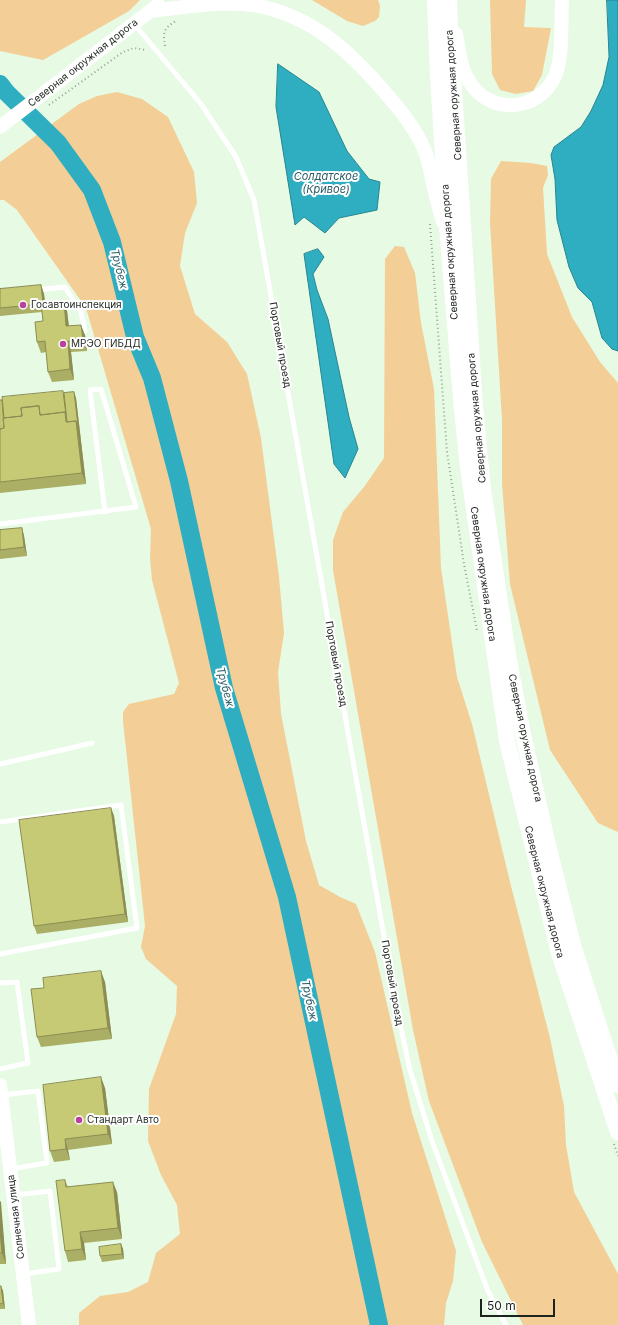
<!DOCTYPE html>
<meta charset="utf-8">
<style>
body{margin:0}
#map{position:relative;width:618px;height:1325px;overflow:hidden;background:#e6fae4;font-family:Inter,sans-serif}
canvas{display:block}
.scale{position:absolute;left:480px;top:1299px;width:75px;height:18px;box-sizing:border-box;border:2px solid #1d241d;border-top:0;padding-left:5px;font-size:12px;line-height:14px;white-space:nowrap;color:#1d241d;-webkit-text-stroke:3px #fff;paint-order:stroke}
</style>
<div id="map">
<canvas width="618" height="1325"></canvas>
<div class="scale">50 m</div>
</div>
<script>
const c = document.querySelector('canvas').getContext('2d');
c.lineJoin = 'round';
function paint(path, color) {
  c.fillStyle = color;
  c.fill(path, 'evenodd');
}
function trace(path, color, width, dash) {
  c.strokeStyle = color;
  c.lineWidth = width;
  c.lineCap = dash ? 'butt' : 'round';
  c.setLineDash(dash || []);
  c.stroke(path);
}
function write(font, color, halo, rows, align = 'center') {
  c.font = font + ' Inter,sans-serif';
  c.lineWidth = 4;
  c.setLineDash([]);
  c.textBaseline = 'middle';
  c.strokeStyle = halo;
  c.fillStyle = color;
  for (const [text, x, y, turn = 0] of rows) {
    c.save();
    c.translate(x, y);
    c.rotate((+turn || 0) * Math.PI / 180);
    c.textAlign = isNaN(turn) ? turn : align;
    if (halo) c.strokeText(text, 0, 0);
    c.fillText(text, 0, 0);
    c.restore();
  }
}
const green = new Path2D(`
 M 0,0 L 140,0 L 129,11 L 43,60 L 0,51 Z
 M 312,0 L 378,0 L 380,6 L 379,17 L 375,21 L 363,26 L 347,21 Z
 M 490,0 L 526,0 L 524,27 L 551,28 L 542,75 L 533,91 L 516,94 L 500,90 L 492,74 Z
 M 117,92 L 142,99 L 168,117 L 194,172 L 197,203 L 185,233 L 180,266 L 195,314 L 227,342 L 247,374 L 261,438 L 279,577 L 284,633 L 278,672 L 281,714 L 306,841 L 319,885 L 340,897 L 356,904 L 375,952 L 412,1113 L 456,1251 L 453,1281 L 446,1303 L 444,1325 L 79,1325 L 79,1313 L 100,1296 L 128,1292 L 148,1282 L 156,1253 L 180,1234 L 177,1205 L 161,1175 L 148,1141 L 149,1089 L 176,1014 L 177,986 L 146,959 L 141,947 L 145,926 L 123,721 L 123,712 L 129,704 L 174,694 L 179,683 L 152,580 L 150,558 L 151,529 L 86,308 L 17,210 L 4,200 L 0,200 L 0,162 L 79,104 L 97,96 Z
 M 501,161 L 531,163 L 547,166 L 548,175 L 543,188 L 547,254 L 572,317 L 600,362 L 618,383 L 618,832 L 598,823 L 550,750 L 510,584 L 502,484 L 502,420 L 490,223 L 491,179 Z
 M 395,246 L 404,247 L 415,273 L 421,323 L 434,389 L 441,568 L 457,677 L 472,724 L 511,886 L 550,1038 L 564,1106 L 566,1145 L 574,1192 L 618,1274 L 618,1325 L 523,1325 L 482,1242 L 429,1101 L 413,1030 L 333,570 L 333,540 L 343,512 L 364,487 L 384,458 L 385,259 Z`);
const water = new Path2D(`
 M 607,0 L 618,0 L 618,351 L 612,349 L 602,338 L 592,302 L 578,288 L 569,267 L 557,220 L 555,179 L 551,155 L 554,147 L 581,127 L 591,111 L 603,85 L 609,57 Z
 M 278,64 L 319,92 L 347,151 L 369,179 L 380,182 L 377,210 L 339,218 L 325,233 L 304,217 L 295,225 L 276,107 Z
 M 318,249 L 324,257 L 313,274 L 317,290 L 328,319 L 349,417 L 358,449 L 345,478 L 334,464 L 304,254 Z`);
const river = new Path2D(`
 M 0,84 L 7,93 L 58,143 L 92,190 L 112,242 L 135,337 L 152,378 L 179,481 L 224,688 L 287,897 L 379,1325`);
const path = new Path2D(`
 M 165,46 C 163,32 163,29 176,21
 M 49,105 L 123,52 L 134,48 L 146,50
 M 430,224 L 447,452 L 464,564 L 477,631
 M 614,1144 L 618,1156`);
const service = new Path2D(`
 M 135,25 L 201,104 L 236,157 L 254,200 L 397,1010 L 410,1070 L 432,1141 L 488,1291 L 506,1325
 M 37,290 L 65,287 L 81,312 L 85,331
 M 0,524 L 136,507 L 101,389 L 90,390 L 105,512
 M 0,764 L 92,743
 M 0,822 L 121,805 L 137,928 L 0,954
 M 0,983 L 17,982 L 28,1063 L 0,1069
 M 2,1095 L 38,1091 L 47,1163 L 10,1169
 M 14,1195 L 50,1191 L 59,1269 L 24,1274`);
const secondary = new Path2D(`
 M 150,11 C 183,8 220,0 253,5 C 311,14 352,53 388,96 C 403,113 418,132 426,154 C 429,163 431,174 433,184 C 436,197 439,209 443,222
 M 456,34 C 459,49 460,67 469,81 C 489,115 538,113 555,76 C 563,59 561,20 562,0
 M 0,127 L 158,5
 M 0,1085 L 29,1325`);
const primary = new Path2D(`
 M 435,0 L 438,76 L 448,239 L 462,410 L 468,467 L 507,741 L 559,953 L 618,1132
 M 449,0 L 450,29 L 475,406 L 483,489 L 508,655 L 523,734 L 547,841 L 573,945 L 618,1085`);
const wall = new Path2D(`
 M 41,285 L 44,294 L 45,303 L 67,311 L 69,326 L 85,335 L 87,351 L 71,352 L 74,380 L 52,382 L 48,372 L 46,352 L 41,353 L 37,342 L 43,321 L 42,312 L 0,316 L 0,289 Z
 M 74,392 L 76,398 L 86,484 L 0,493 L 0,400 Z
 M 22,528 L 24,536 L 27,556 L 0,559 L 0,530 Z
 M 111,808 L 114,816 L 128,922 L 37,934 L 34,926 Z
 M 105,982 L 112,1039 L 41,1047 L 37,1037 Z
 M 105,1088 L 112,1144 L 68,1150 L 70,1160 L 54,1162 L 50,1151 Z
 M 65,1180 L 68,1187 L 117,1192 L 122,1239 L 84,1243 L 86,1260 L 68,1262 L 65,1251 Z
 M 0,1201 L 6,1264 L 0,1264 Z
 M 121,1244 L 123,1249 L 124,1259 L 102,1262 L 100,1256 Z
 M 0,1286 L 1,1286 L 3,1291 L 5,1309 L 0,1309 Z`);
const shadedWall = new Path2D(`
 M 41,285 L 44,294 L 46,311 L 43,303 Z
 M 64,301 L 67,311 L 70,337 L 66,326 Z
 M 81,325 L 85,335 L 87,351 L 83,340 Z
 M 68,341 L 71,352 L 74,380 L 70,369 Z
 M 74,392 L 76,398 L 86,484 L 82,473 L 76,421 Z
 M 22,528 L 24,536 L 27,556 L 24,547 Z
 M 111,808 L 114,816 L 128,922 L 125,914 Z
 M 101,971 L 105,982 L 112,1039 L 108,1028 Z
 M 101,1077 L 105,1088 L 112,1144 L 108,1134 Z
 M 65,1139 L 68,1150 L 70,1160 L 66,1149 Z
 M 113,1182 L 117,1192 L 122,1239 L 118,1228 Z
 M 0,1201 L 1,1202 L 6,1264 L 2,1253 L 0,1230 Z
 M 80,1232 L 84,1243 L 86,1260 L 82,1249 Z
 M 121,1244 L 123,1249 L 124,1259 L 122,1254 Z
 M 1,1286 L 3,1291 L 5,1309 L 3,1303 Z`);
const building = new Path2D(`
 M 41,285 L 43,303 L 41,303 L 41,304 L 0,308 L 0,289 Z
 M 64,301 L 66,326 L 81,325 L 83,340 L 68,341 L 70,369 L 48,372 L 45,341 L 37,342 L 35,322 L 43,321 L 41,303 Z
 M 63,391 L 66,415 L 65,412 L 40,415 L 39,406 L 21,408 L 22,416 L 4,418 L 2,397 Z
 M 74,392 L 78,426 L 76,421 L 67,422 L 64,393 Z
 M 0,400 L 2,400 L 4,428 L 0,429 Z
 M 39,406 L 40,415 L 65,412 L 66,422 L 76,421 L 82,473 L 0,482 L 0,429 L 4,428 L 3,418 L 22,416 L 21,408 Z
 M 22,528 L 24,547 L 0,550 L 0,530 Z
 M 111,808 L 125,914 L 34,926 L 19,820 Z
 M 101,971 L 108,1028 L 37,1037 L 31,989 L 44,988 L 43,978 Z
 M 101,1077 L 108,1134 L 65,1139 L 66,1149 L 50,1151 L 43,1085 Z
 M 65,1180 L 66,1187 L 113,1182 L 118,1228 L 80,1232 L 82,1249 L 65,1251 L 56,1181 Z
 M 0,1230 L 2,1253 L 0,1253 Z
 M 121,1244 L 122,1254 L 100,1256 L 99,1247 Z
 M 0,1286 L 1,1286 L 3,1303 L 0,1304 Z`);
const markers = [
 [23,305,4,"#b6429a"],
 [63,344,4,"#b6429a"],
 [79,1120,4,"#b6429a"]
];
const streetNames = [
 ["Северная окружная дорога",83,63,-38],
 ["Северная оружная дорога",454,95,-94],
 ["Северная окружная дорога",450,252,-94],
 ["Портовый проезд",280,345,80],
 ["Северная оружная дорога",477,418,-95],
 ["Северная окружная дорога",483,574,82],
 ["Портовый проезд",336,664,80],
 ["Северная оружная дорога",525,738,78],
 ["Северная окружная дорога",544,892,76],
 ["Портовый проезд",392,983,80],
 ["Солнечная улица",16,1217,-97]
];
const poiNames = [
 ["Госавтоинспекция",31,305],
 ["МРЭО ГИБДД",71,344],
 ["Стандарт Авто",87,1120]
];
const waterNames = [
 ["Солдатское",326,177],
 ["(Кривое)",326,190],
 ["Трубеж",119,269,76],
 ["Трубеж",225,687,75],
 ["Трубеж",309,1000,78]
];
paint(green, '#f3ce96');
paint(water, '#2eaec0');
trace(water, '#29858f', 1);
trace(river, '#2eaec0', 18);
trace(path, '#94a393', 2, [1, 3]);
trace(service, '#fff', 5);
trace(secondary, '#fff', 14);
trace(primary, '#fff', 16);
paint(wall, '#abae65');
paint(shadedWall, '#8b8d52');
paint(building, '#c7ca75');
trace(building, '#8b8d52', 1);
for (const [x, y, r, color] of markers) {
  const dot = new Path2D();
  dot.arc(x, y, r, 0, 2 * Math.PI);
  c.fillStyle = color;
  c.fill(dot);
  trace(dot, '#fff', 1.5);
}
write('10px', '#1d241d', '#fff', streetNames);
write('10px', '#1d241d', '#fff', poiNames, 'left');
write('italic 11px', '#2a5c64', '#fff', waterNames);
</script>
